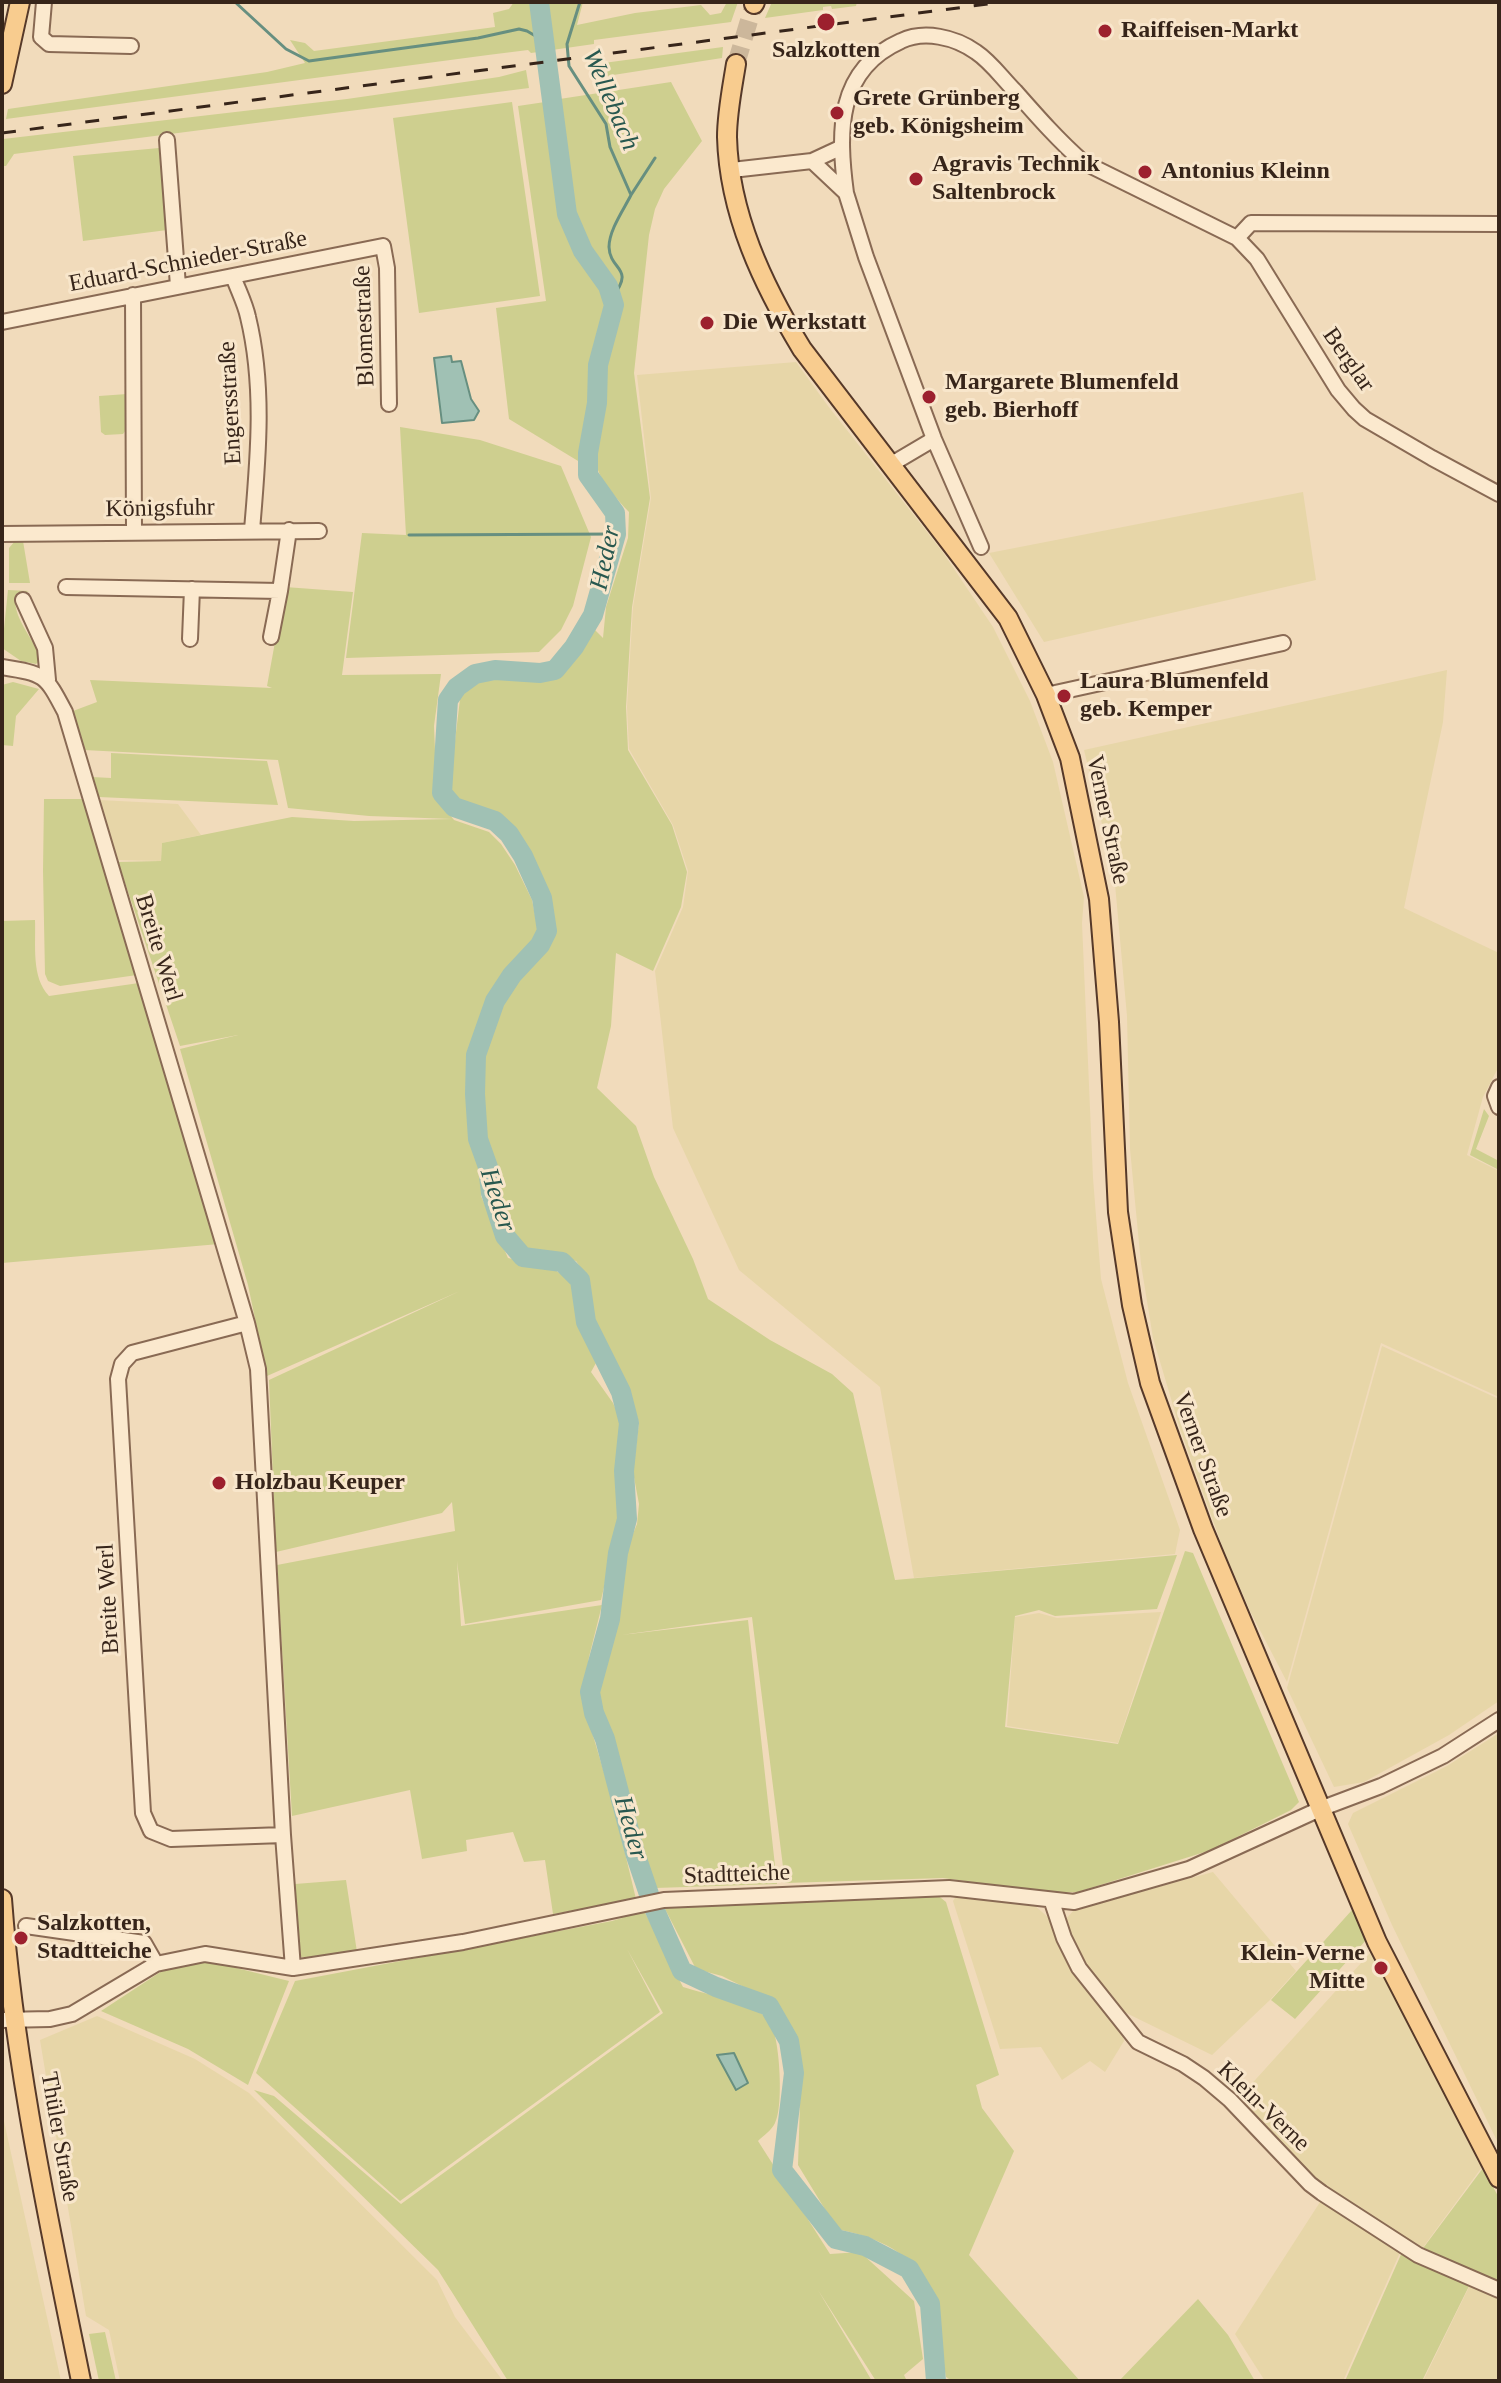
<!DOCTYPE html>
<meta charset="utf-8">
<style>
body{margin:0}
#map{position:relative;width:1501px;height:2383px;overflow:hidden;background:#f1dbbb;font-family:"Times New Roman",serif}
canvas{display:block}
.frame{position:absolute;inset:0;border:4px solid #37251a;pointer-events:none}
</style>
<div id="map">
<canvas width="1501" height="2383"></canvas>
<div class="frame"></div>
</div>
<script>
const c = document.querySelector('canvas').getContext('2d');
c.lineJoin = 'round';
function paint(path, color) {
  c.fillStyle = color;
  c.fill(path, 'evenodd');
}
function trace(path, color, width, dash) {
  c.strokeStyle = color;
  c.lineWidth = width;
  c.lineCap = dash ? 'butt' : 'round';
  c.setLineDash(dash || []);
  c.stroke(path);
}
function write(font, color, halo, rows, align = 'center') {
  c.font = font + ' "Times New Roman",serif';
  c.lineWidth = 6;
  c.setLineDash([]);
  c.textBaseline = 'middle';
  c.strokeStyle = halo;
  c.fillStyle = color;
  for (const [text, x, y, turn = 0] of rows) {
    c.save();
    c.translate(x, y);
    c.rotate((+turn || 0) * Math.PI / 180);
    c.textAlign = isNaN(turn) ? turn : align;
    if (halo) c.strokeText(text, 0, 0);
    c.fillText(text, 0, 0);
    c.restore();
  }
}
const farmland = new Path2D(`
 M 796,362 L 828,406 L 942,551 L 993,627 L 1030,701 L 1053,762 L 1084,897 L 1082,923 L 1093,1178 L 1101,1279 L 1128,1383 L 1180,1530 L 1175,1554 L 914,1578 L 880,1387 L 739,1270 L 673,1128 L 655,971 L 683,907 L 688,871 L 673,825 L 629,749 L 627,707 L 633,607 L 651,498 L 637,375 Z
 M 1303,492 L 1316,580 L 1044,642 L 989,553 Z
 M 1447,670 L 1443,722 L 1404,908 L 1499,953 L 1499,1066 L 1483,1097 L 1467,1155 L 1499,1171 L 1499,1397 L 1381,1343 L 1287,1682 L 1250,1611 L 1224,1551 L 1180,1429 L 1153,1338 L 1141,1264 L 1130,1149 L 1127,1016 L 1114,873 L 1084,750 Z
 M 99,800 L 178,804 L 201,835 L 162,843 L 161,861 L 118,860 Z
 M 1382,1346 L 1499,1399 L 1499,1701 L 1449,1735 L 1364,1782 L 1334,1787 L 1287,1688 Z
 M 1161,1612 L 1118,1743 L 1007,1726 L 1015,1617 L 1039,1613 L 1057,1618 Z
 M 1499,1733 L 1499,2145 L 1392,1925 L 1348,1824 L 1353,1813 L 1447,1766 Z
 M 1213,1872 L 1296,1971 L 1270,2000 L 1212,2055 L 1118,2009 L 1082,1962 L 1068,1936 L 1066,1919 L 1074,1910 Z
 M 957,1895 L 1033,1904 L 1051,1920 L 1058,1942 L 1074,1970 L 1121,2028 L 1124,2041 L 1105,2072 L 1090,2061 L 1062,2080 L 1041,2047 L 1000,2049 L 953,1901 Z
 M 1371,1952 L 1482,2167 L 1421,2250 L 1324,2189 L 1237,2100 Z
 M 97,2016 L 195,2059 L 249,2093 L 437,2280 L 455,2317 L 503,2381 L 120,2381 L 109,2330 L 86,2316 L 40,2040 Z
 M 2,2112 L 61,2381 L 2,2381 Z
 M 1322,2199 L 1402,2248 L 1343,2381 L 1265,2381 L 1235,2334 Z
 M 1470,2285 L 1499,2296 L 1499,2381 L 1423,2381 Z`);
const green = new Path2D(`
 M 514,2 L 583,2 L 577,25 L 635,13 L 701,5 L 710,15 L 721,13 L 727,2 L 738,2 L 731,22 L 594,40 L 594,44 L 531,53 L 528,50 L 488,55 L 6,119 L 8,109 L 267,72 L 305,63 L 290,40 L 305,43 L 314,51 L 495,27 L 493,13 L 509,9 Z
 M 772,2 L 857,2 L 856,6 L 832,9 L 831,6 L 823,7 L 823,10 L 765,18 Z
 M 723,47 L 722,58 L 594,78 L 596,64 Z
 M 526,70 L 529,88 L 14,154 L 6,166 L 2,166 L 3,139 L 347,99 L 499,77 Z
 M 671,82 L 702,141 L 664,189 L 655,209 L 649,235 L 634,373 L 650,498 L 632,607 L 626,707 L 628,750 L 672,825 L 687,872 L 681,907 L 653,971 L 616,953 L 611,1026 L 597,1088 L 636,1126 L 654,1177 L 693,1259 L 708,1299 L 770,1340 L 832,1374 L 853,1393 L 895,1580 L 1177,1555 L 1157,1609 L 1055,1616 L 1039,1610 L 1015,1616 L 1005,1727 L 1118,1744 L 1185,1551 L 1193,1553 L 1299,1802 L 1291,1810 L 1211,1850 L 1078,1892 L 1054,1893 L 943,1878 L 785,1883 L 752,1617 L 621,1635 L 748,1620 L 777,1884 L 655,1888 L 641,1850 L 596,1692 L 602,1660 L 616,1624 L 625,1553 L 637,1524 L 639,1504 L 633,1472 L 639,1423 L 627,1385 L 593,1320 L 585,1274 L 576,1261 C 564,1258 536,1256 526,1250 C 497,1231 496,1169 486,1138 L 481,1196 L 508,1258 L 552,1268 L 570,1280 L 579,1318 L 596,1363 L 591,1372 L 613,1403 L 621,1420 L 618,1468 L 621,1515 L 601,1600 L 465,1624 L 457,1561 L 461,1626 L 602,1605 L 589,1657 L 582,1699 L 612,1799 L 636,1899 L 553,1914 L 545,1860 L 524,1862 L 513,1832 L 466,1840 L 467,1851 L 422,1859 L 410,1790 L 292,1816 L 277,1565 L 455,1531 L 452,1502 L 442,1513 L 276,1552 L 269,1380 L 460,1291 L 267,1376 L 248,1285 L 180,1049 L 238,1035 L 180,1046 L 118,862 L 161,861 L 162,843 L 292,817 L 354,821 L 453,819 L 369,816 L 288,808 L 278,760 L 84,750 L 73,711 L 97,702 L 90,680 L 272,688 L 267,686 L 285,587 L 353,592 L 342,675 L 441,674 L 434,726 L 437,799 L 454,820 L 489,832 L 501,844 L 515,865 L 532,900 L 538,930 L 533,941 L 522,952 L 534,943 L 543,951 L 536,960 C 542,953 551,944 553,934 C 558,902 524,837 499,817 C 488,808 471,805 457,803 L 449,791 L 461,691 L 479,681 L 558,676 L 595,630 L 603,638 L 606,607 L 628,538 L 629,512 C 580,459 599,464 603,402 C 604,388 601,373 604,360 C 608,343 618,323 619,307 C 619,288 595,265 587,249 C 563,204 560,150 553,100 Z
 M 512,102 L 540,296 L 419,313 L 393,118 Z
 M 545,102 C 549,141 553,194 569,231 C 580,258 599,280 611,307 L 593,361 L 592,403 L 583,451 L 583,464 L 509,419 L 496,308 L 546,301 L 518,106 Z
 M 159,148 L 167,230 L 83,241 L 73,156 Z
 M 127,394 L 126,430 L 123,434 L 105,435 L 101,432 L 99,396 Z
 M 400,427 L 480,440 L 561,466 L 591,537 L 573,606 L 561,630 L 539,652 L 346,658 L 362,533 L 406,535 Z
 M 15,541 L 23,541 L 30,583 L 9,583 L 9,548 Z
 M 8,590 L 29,591 L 17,595 C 9,614 35,640 41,659 L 36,664 L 21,661 L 2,648 Z
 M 13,682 L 39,689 L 16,716 L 13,746 L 2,745 L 2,685 Z
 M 111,753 L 267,761 L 278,805 L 99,797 L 92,777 L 111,778 Z
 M 44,799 L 83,799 L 137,975 L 60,986 L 48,981 L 45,974 L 43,871 Z
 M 35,920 C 36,945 31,977 49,996 L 139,983 L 219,1244 L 2,1263 L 2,921 Z
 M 1484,1109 L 1489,1116 L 1476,1149 L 1499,1161 L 1499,1170 L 1470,1155 Z
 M 346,1880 L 357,1952 L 310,1960 L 299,1956 L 295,1884 Z
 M 936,1894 L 946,1902 L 999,2075 L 976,2085 L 982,2108 L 1014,2151 L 969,2255 L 1080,2381 L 952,2381 L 946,2377 C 933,2293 933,2249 837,2229 L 798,2165 L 801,2072 L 795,2037 L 774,2002 L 722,1976 L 696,1969 L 663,1905 Z
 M 642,1907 L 683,1987 C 704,1994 755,2003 769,2020 C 780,2034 784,2107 775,2123 C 772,2130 763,2136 758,2141 L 830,2254 L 860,2252 L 914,2301 L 923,2359 L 904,2375 L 907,2381 L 876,2381 L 818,2290 L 872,2381 L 508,2381 L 438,2270 L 254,2090 L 274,2096 L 401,2204 L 663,2013 L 627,1949 L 660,2012 L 400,2201 L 256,2073 L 295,1981 L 612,1921 L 622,1918 L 622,1914 Z
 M 1352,1910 L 1367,1939 L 1295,2019 L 1271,2000 Z
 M 208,1961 L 289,1981 L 248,2085 L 188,2049 L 101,2011 L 162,1971 Z
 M 1483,2168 L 1499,2198 L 1499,2284 L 1421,2251 Z
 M 1403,2250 L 1470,2284 L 1422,2381 L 1345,2381 Z
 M 1198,2299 L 1228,2335 L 1255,2381 L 1119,2381 Z
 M 105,2332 L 116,2381 L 99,2381 L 89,2334 Z`);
const water = new Path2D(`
 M 451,356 L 452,362 L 461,361 L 471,399 L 479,411 L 474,420 L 442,423 L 434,358 Z
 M 734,2053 L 748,2083 L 736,2090 L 717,2055 Z`);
const stream = new Path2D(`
 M 235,2 L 286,49 L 309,61 L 478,38 L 519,29 L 527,31 L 544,41
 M 580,2 L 567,44 L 569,66 L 606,124 L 610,147 L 631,195 C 624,209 609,230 609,247 C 610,272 636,266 612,298
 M 631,195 L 655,158
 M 409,535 L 616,534`);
const river = new Path2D(`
 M 539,2 L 567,214 L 583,251 L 608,286 L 614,305 L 598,365 L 597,403 L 588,453 L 588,475 L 615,513 L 616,534 L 593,615 L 574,647 L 555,670 L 540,673 L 495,670 L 475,674 L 457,687 L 448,700 L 442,793 L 454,807 L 495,821 L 509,834 L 523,856 L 542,898 L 547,931 L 540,945 L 512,975 L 495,1001 L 476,1055 L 475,1094 L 478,1139 L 488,1167 L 491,1193 L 505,1236 L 523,1257 L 562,1262 L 580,1280 L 586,1322 L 621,1392 L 629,1423 L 624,1471 L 627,1519 L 618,1553 L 610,1619 L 590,1692 L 594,1713 L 605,1739 L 635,1853 L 653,1906 L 682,1971 L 716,1987 L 769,2006 L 789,2041 L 794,2073 L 782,2170 L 836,2239 L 865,2246 L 909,2269 L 930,2304 L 936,2381`);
const majorTunnel = new Path2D(`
 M 736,64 L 754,4`);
const minor = new Path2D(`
 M 44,2 L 41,37 L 49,44 L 131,46
 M 167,140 L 178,286
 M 812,161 L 846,193 L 866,257 L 934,439 L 981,547
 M 732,170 L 812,161 L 840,148
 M 846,193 C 838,132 836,70 901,41 C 924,30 955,37 976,52 C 991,62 1002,78 1015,91 C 1037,116 1058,140 1083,162 L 1237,238 L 1257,259 L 1338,390 L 1354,409 L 1365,419 L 1432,458 L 1499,494
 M 1237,238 L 1251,223 L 1499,224
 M 233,276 C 238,290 245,303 248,317 C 265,387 258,459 252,530
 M 133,295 L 134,531
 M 2,322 L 383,246 L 387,268 L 389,404
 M 890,465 L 934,439
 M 2,534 L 319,531
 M 66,587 L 280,591 L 289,530
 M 23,600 L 45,648 L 48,680
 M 271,637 L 280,591
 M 190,639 L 192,589
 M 2,667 C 45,674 45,674 65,712 L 247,1323 L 258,1369 L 283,1835 L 293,1968
 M 1046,695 L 1283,643
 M 1499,1087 L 1495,1096 L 1499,1107
 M 247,1323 L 132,1353 L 122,1364 L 118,1379 L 143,1813 L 151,1831 L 171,1839 L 283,1835
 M 1052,1902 L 1064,1938 L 1079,1968 L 1138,2042 L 1183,2064 L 1204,2078 L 1230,2100 L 1310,2184 L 1322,2193 L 1418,2255 L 1499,2290
 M 26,1926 L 144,1943 L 156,1964
 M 2,2020 L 50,2019 L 72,2014 L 156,1964 L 205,1954 L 293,1968 L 463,1942 L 664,1900 L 949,1888 L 1074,1902 L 1189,1869 L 1320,1809 L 1381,1786 L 1443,1756 L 1499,1720`);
const major = new Path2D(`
 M 754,4 L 755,2
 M 736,64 C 732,89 727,113 727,137 C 729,214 763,285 802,349 L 1008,618 L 1046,695 L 1070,758 L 1099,899 L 1109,1022 L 1118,1212 L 1132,1305 L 1150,1383 L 1203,1529 L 1377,1942 L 1499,2178
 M 2,84 L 20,2
 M 2,1899 C 14,2062 49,2222 81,2381`);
const rail = new Path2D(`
 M 2,133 L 1003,2`);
const markers = [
 [826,22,10,"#9c202e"],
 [1105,31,8,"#9c202e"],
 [837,113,8,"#9c202e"],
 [1145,172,8,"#9c202e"],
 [916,179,8,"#9c202e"],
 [707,323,8,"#9c202e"],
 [929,397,8,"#9c202e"],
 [1064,696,8,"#9c202e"],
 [219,1483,8,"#9c202e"],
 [21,1938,8,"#9c202e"],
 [1381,1968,8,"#9c202e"]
];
const poiNames = [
 ["Raiffeisen-Markt",1121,31],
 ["Salzkotten",826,51,"center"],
 ["Grete Grünberg",853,99],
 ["geb. Königsheim",853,127],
 ["Agravis Technik",932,165],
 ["Saltenbrock",932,193],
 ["Antonius Kleinn",1161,172],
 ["Die Werkstatt",723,323],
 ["Margarete Blumenfeld",945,383],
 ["geb. Bierhoff",945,411],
 ["Laura Blumenfeld",1080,682],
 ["geb. Kemper",1080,710],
 ["Holzbau Keuper",235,1483],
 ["Salzkotten,",37,1924],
 ["Stadtteiche",37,1952],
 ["Klein-Verne",1365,1954,"right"],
 ["Mitte",1365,1982,"right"]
];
const streetNames = [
 ["Eduard-Schnieder-Straße",188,262,-11],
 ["Blomestraße",365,326,-92],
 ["Berglar",1348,360,55],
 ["Engersstraße",231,403,-93],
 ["Königsfuhr",160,509,-1],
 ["Verner Straße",1107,820,78],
 ["Breite Werl",158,948,73],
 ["Verner Straße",1202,1455,70],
 ["Breite Werl",109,1599,-93],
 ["Stadtteiche",737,1875,-2],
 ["Klein-Verne",1263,2107,44],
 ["Thüler Straße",59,2137,80]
];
const waterNames = [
 ["Wellebach",610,100,67],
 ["Heder",606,558,-78],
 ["Heder",497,1200,72],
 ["Heder",630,1828,74]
];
paint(farmland, '#e7d6a8');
paint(green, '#cecf8f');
paint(water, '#a0c1b4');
trace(water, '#678f80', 2);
trace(stream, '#678f80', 3);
trace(river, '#a0c1b4', 20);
trace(majorTunnel, '#ccb79b', 18, [18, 9]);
trace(minor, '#896a54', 18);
trace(major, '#563929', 22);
trace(minor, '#fbe9ce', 14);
trace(major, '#f8cc8f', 18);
trace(rail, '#37251a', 3, [14, 14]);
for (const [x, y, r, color] of markers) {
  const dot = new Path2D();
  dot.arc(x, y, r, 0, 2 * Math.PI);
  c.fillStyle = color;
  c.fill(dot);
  trace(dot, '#f8e6cb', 3);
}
write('bold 24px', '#37251a', '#f8e6cb', poiNames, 'left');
write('24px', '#37251a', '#f8e6cb', streetNames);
write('italic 26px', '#28584f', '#f8e6cb', waterNames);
</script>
